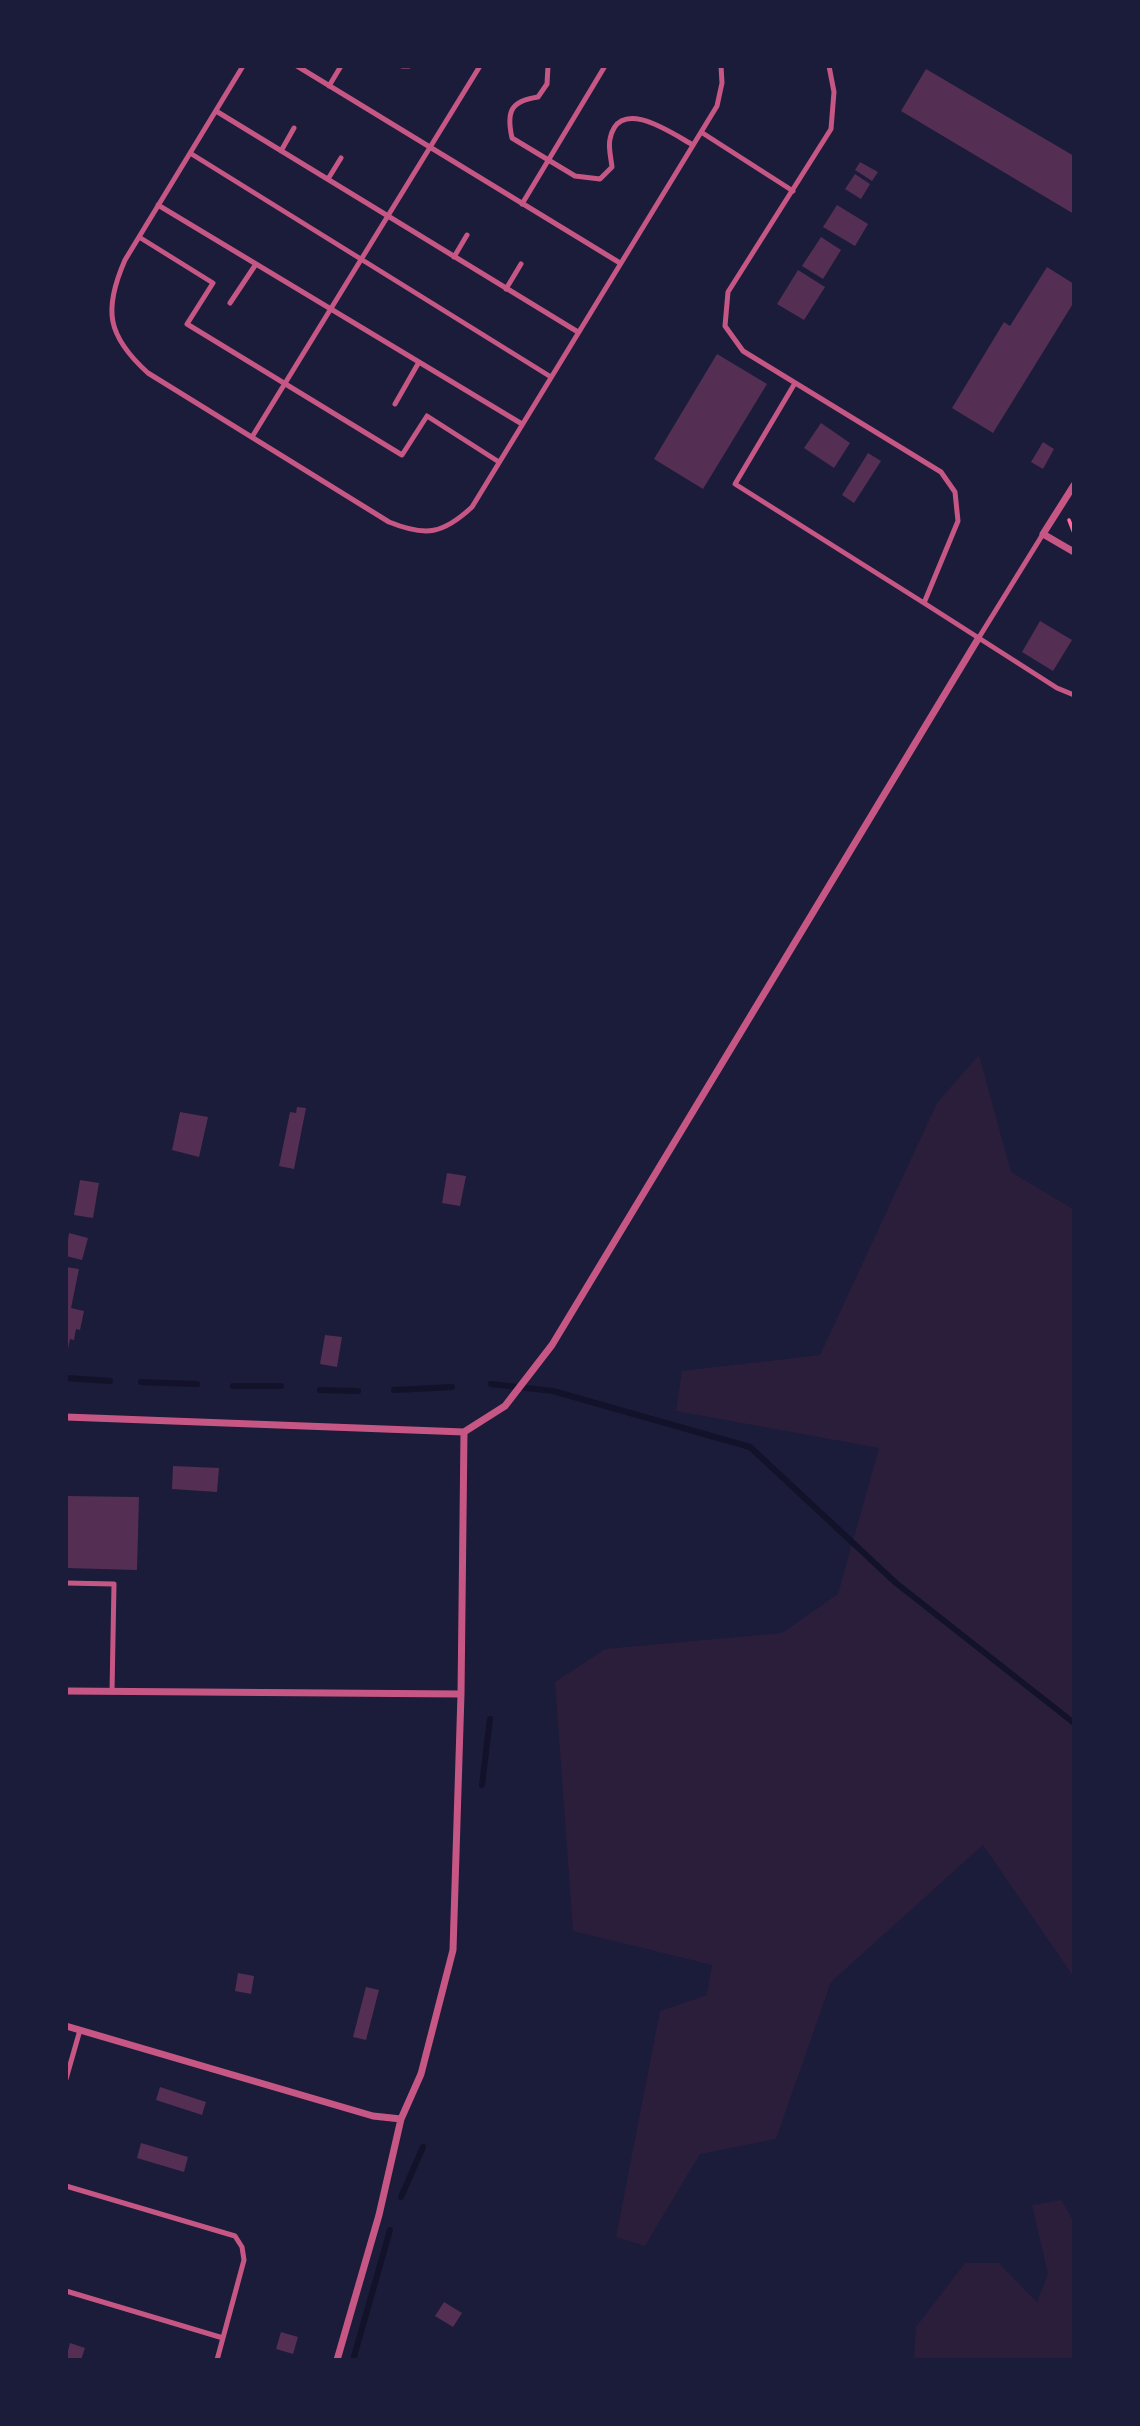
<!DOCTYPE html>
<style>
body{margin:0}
#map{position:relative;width:1140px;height:2426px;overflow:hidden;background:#1b1b3a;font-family:"Nunito Sans",sans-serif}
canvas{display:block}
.frame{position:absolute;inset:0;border:68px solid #1b1b3a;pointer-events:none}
</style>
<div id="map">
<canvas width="1140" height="2426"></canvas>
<div class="frame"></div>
</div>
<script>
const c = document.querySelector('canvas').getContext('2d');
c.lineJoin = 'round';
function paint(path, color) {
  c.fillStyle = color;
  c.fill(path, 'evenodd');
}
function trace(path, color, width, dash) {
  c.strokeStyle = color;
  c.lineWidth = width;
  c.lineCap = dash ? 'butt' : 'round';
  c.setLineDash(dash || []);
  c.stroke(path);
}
const green = new Path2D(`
 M 979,1055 L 1011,1172 L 1073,1209 L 1073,1976 L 983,1845 L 831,1982 L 776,2139 L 700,2154 L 645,2246 L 616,2237 L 660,2011 L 707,1995 L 712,1965 L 573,1931 L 555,1682 L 605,1649 L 782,1633 L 838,1594 L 879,1448 L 676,1411 L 682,1371 L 820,1355 L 937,1103 Z
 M 1061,2200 L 1073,2220 L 1073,2359 L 914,2359 L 916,2327 L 965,2263 L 999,2263 L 1037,2302 L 1048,2274 L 1032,2205 Z`);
const stream = new Path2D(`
 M 66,1378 L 110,1381
 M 141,1382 L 197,1384
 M 491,1384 L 553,1391 L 750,1447 L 896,1583 L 1074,1723
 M 233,1386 L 281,1386
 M 320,1390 L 358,1391
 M 394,1390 L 452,1387
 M 482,1785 L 490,1719
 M 401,2197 L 423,2147
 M 353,2360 L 390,2230`);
const building = new Path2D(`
 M 926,69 L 1074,156 L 1074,214 L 901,111 Z
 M 860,162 L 878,172 L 872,181 L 855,170 Z
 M 855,174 L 870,184 L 861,199 L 845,189 Z
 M 837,205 L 868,224 L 855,246 L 823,227 Z
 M 821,237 L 841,250 L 823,279 L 802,266 Z
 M 1047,267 L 1074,284 L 1074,302 L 993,433 L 952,408 L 1004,322 L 1010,326 Z
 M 798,270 L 825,287 L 804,320 L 777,304 Z
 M 717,354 L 767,384 L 703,489 L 654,459 Z
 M 821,423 L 850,443 L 834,468 L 804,448 Z
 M 1043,442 L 1054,449 L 1043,469 L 1031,462 Z
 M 868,453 L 881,461 L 854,503 L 842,495 Z
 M 1040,621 L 1072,640 L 1053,671 L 1022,652 Z
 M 297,1107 L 306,1108 L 294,1169 L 279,1166 L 290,1112 L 296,1113 Z
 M 180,1112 L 208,1117 L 199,1157 L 172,1150 Z
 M 447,1173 L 466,1176 L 460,1206 L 442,1203 Z
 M 80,1180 L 99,1183 L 93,1218 L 74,1215 Z
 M 69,1233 L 88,1238 L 82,1260 L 66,1256 Z
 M 66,1267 L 79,1269 L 71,1308 L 84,1311 L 80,1330 L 76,1329 L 74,1340 L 70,1339 L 68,1349 Z
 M 325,1335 L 342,1337 L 337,1367 L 320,1364 Z
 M 173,1466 L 219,1468 L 217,1492 L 172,1489 Z
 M 66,1496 L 139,1497 L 137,1570 L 66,1568 Z
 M 238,1973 L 254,1976 L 251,1994 L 235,1991 Z
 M 366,1987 L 379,1990 L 366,2040 L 353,2037 Z
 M 160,2087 L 206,2102 L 202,2115 L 156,2100 Z
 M 141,2143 L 188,2157 L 184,2172 L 137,2158 Z
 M 444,2302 L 462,2313 L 453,2327 L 435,2316 Z
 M 281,2332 L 298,2337 L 293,2354 L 276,2349 Z
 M 70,2343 L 85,2348 L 81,2360 L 66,2359 Z`);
const path = new Path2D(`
 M 1069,520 L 1074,533`);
const service = new Path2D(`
 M 243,66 L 125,260 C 103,310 107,336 148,373 L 389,522 C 426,537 443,534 472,507 L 717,106 L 722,83 L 721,66
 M 297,66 L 620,263
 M 402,66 L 409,66
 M 548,66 L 547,84 L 538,97 C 511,101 506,111 512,138 L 575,176 L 600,179 L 612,167 C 611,158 608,147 610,139 C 619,95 673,134 693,145
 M 829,66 L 834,92 L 831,129 L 728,292 L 725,326 L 743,351 L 941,472 L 955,492 L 958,521 L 924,603 L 1057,688 L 1074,695
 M 329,86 L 341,66
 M 216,111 L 578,332
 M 701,132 L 793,191
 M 281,151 L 294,128
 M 190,153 L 551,377
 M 328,179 L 341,158
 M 522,204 L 605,66
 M 158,205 L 522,424
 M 139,237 L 213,283 L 187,324 L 402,455 L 427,416 L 499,462
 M 454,257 L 467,235
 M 506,289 L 521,264
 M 230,303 L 256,264
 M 795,383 L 735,484 L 924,603
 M 395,404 L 419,362
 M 252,437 L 480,66
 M 978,639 L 1043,534
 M 66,1583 L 114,1584 L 112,1692
 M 66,2079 L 80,2030
 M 66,2186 L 235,2236 L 242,2247 L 244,2260 L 217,2360
 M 66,2291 L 223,2338`);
const minor = new Path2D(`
 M 1074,485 L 1043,534 L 1074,552
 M 66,1417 L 464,1432 L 505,1406 L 552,1345 L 978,639
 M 66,1691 L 461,1694
 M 66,2026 L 373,2116 L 401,2119
 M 337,2360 L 379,2215 L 401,2119 L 421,2074 L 453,1950 L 461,1694 L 464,1432`);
paint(green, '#2a1e3b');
trace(stream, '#12122b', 6);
paint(building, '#542f53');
trace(path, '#ff6b9d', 3.5);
trace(service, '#c65784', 5);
trace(minor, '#c65784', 7);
</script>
